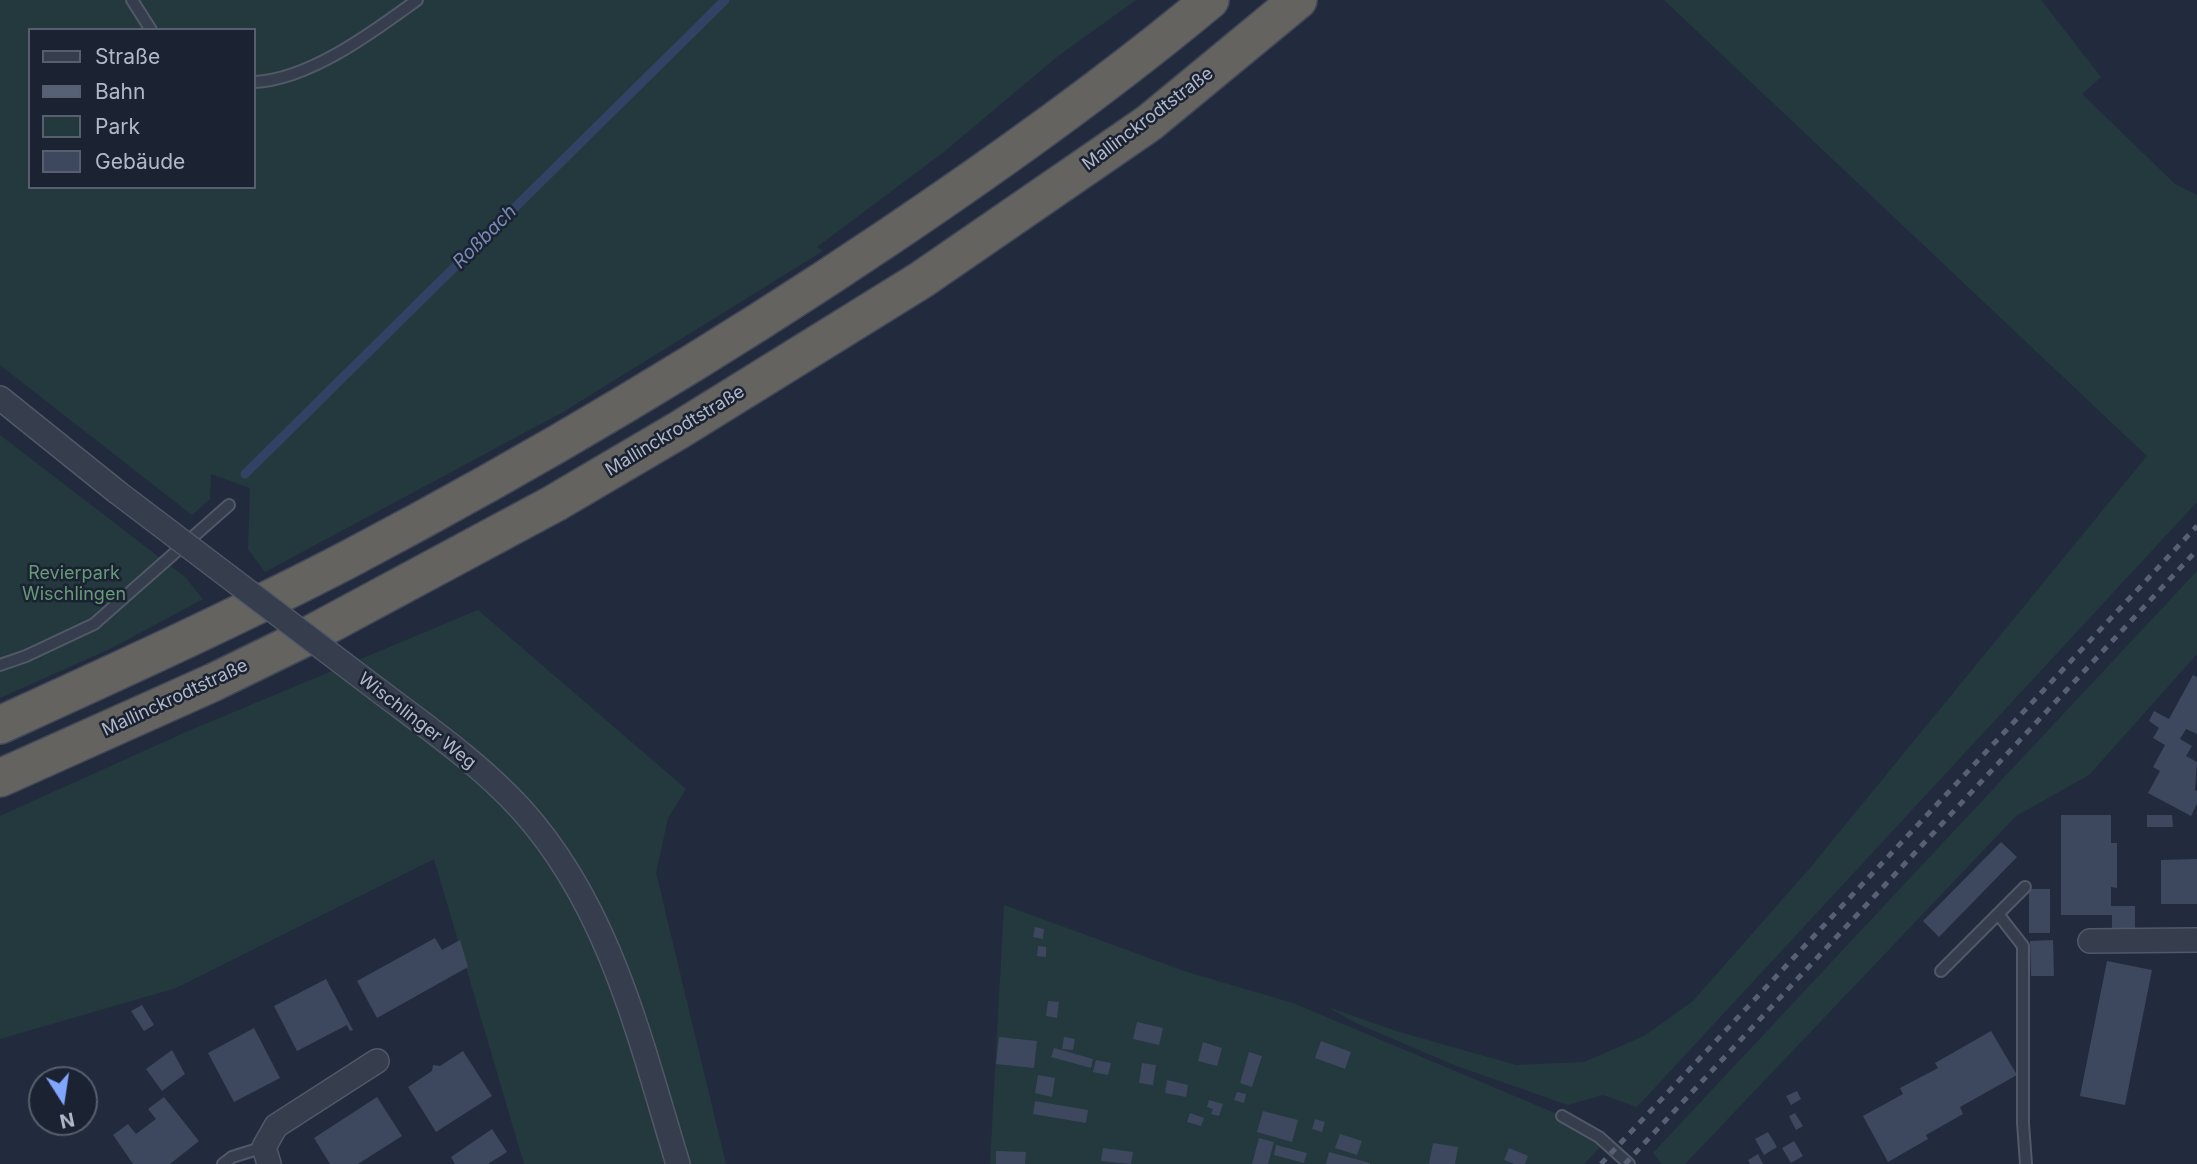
<!DOCTYPE html>
<meta charset="utf-8">
<style>
body{margin:0}
#map{position:relative;width:2197px;height:1164px;overflow:hidden;background:#222b3d;font-family:Inter,sans-serif}
canvas{display:block}
.legend{position:absolute;left:28px;top:28px;width:228px;height:161px;box-sizing:border-box;background:#1b2232;border:2px solid #575e6e;margin:0;padding:9px 12px;list-style:none;font-size:21px;color:#b1b8c9}
.legend li{display:flex;align-items:center;gap:14px;height:35px}
.legend b{width:35px;border:2px solid #575e6e}
.north{position:absolute;left:28px;top:1066px;width:70px;height:70px;box-sizing:border-box;background:#1b2232;border:2px solid #575e6e;border-radius:50%;rotate:168deg;font-size:19px;font-weight:700;line-height:28px;text-align:center;color:#b1b8c9}
.north::after{content:'';display:block;margin:auto;width:24px;height:32px;background:#81a6fe;clip-path:polygon(50% 0,100% 100%,50% 72%,0 100%)}
</style>
<div id="map">
<canvas width="2197" height="1164"></canvas>
<ul class="legend">
<li><b style="height:9px;background:#363d4d"></b>Straße</li>
<li><b style="height:9px;background:#576175"></b>Bahn</li>
<li><b style="height:19px;background:#24393e"></b>Park</li>
<li><b style="height:19px;background:#3d475e"></b>Gebäude</li>
</ul>
<div class="north">N</div>
</div>
<script>
const c = document.querySelector('canvas').getContext('2d');
c.lineJoin = 'round';
function paint(path, color) {
  c.fillStyle = color;
  c.fill(path, 'evenodd');
}
function trace(path, color, width, dash) {
  c.strokeStyle = color;
  c.lineWidth = width;
  c.lineCap = dash ? 'butt' : 'round';
  c.setLineDash(dash || []);
  c.stroke(path);
}
function write(font, color, halo, rows, align = 'center') {
  c.font = font + ' Inter,sans-serif';
  c.lineWidth = 5;
  c.setLineDash([]);
  c.textBaseline = 'middle';
  c.strokeStyle = halo;
  c.fillStyle = color;
  for (const [text, x, y, turn = 0] of rows) {
    c.save();
    c.translate(x, y);
    c.rotate((+turn || 0) * Math.PI / 180);
    c.textAlign = isNaN(turn) ? turn : align;
    if (halo) c.strokeText(text, 0, 0);
    c.fillText(text, 0, 0);
    c.restore();
  }
}
const green = new Path2D(`
 M 0,0 L 1136,0 L 1058,56 L 945,151 L 817,247 L 823,251 L 563,412 L 265,572 L 248,549 L 250,488 L 211,474 L 210,499 L 192,515 L 0,365 ZM 30,30 L 254,30 L 254,187 L 30,187 Z
 M 1664,0 L 2041,0 L 2101,77 L 2082,94 L 2175,184 L 2197,195 L 2197,502 L 1637,1107 L 1603,1095 L 1568,1105 L 1454,1065 L 1356,1023 L 1328,1007 L 1396,1031 L 1516,1065 L 1584,1062 L 1644,1036 L 1693,1001 L 1810,868 L 2147,456 Z
 M 0,435 L 185,577 L 203,599 L 112,648 L 0,698 Z
 M 2197,571 L 2197,654 L 2089,775 L 2016,816 L 1685,1164 L 1662,1164 L 1653,1153 Z
 M 478,610 L 686,789 L 668,818 L 656,873 L 726,1164 L 524,1164 L 434,859 L 176,988 L 0,1039 L 0,816 L 186,732 Z
 M 1004,905 L 1187,972 L 1293,1003 L 1562,1116 L 1607,1140 L 1584,1164 L 990,1164 Z`);
const stream = new Path2D(`
 M 245,474 L 725,0`);
const building = new Path2D(`
 M 2193,675 L 2197,677 L 2197,734 L 2186,729 L 2180,739 L 2192,746 L 2186,756 L 2197,762 L 2195,790 L 2197,791 L 2197,804 L 2191,816 L 2148,793 L 2160,771 L 2153,767 L 2165,745 L 2153,738 L 2159,728 L 2149,721 L 2154,711 L 2169,719 Z
 M 2061,815 L 2111,815 L 2111,843 L 2117,843 L 2117,888 L 2111,887 L 2111,906 L 2135,906 L 2135,929 L 2112,928 L 2112,915 L 2061,915 Z
 M 2147,815 L 2172,815 L 2173,827 L 2147,827 Z
 M 2001,842 L 2017,857 L 1939,937 L 1923,921 Z
 M 2197,859 L 2197,904 L 2161,904 L 2161,860 Z
 M 2029,889 L 2050,889 L 2050,933 L 2029,933 Z
 M 1035,927 L 1044,929 L 1043,939 L 1033,937 Z
 M 435,938 L 442,950 L 460,940 L 468,967 L 377,1018 L 357,981 Z
 M 2053,940 L 2054,976 L 2031,976 L 2030,941 Z
 M 1038,946 L 1046,947 L 1046,957 L 1037,956 Z
 M 2107,961 L 2152,970 L 2125,1105 L 2080,1096 Z
 M 326,979 L 353,1030 L 350,1031 L 347,1025 L 297,1051 L 274,1006 Z
 M 1048,1001 L 1059,1002 L 1057,1018 L 1046,1016 Z
 M 142,1005 L 154,1025 L 144,1031 L 131,1011 Z
 M 1137,1022 L 1163,1028 L 1159,1045 L 1133,1039 Z
 M 254,1028 L 280,1078 L 234,1102 L 208,1053 Z
 M 1991,1031 L 2017,1075 L 1960,1107 L 1963,1114 L 1926,1135 L 1928,1139 L 1888,1162 L 1863,1116 L 1903,1094 L 1900,1088 L 1938,1068 L 1935,1063 Z
 M 999,1037 L 1037,1041 L 1034,1068 L 996,1064 Z
 M 1064,1037 L 1075,1039 L 1073,1050 L 1062,1049 Z
 M 1321,1041 L 1351,1052 L 1345,1069 L 1315,1058 Z
 M 1203,1042 L 1222,1048 L 1217,1066 L 1198,1061 Z
 M 1054,1048 L 1093,1059 L 1091,1068 L 1051,1057 Z
 M 172,1050 L 185,1074 L 162,1091 L 146,1069 Z
 M 463,1051 L 492,1096 L 436,1132 L 408,1087 L 432,1071 L 433,1065 L 440,1066 Z
 M 1249,1052 L 1262,1056 L 1252,1087 L 1240,1083 Z
 M 1096,1060 L 1111,1063 L 1108,1075 L 1093,1072 Z
 M 1142,1063 L 1156,1065 L 1153,1085 L 1139,1083 Z
 M 1038,1075 L 1055,1078 L 1052,1097 L 1035,1093 Z
 M 1167,1080 L 1188,1085 L 1186,1097 L 1165,1093 Z
 M 1797,1091 L 1801,1099 L 1791,1105 L 1786,1096 Z
 M 1237,1092 L 1246,1094 L 1244,1103 L 1234,1100 Z
 M 164,1097 L 199,1141 L 170,1164 L 133,1164 L 113,1135 L 128,1124 L 136,1134 L 156,1119 L 148,1109 Z
 M 377,1097 L 402,1136 L 358,1164 L 330,1164 L 314,1138 Z
 M 1209,1100 L 1223,1104 L 1219,1116 L 1211,1114 L 1213,1109 L 1207,1107 Z
 M 1035,1101 L 1088,1110 L 1086,1123 L 1033,1114 Z
 M 1263,1111 L 1298,1120 L 1292,1142 L 1257,1132 Z
 M 1190,1113 L 1204,1118 L 1201,1126 L 1187,1122 Z
 M 1795,1113 L 1803,1126 L 1796,1130 L 1789,1116 Z
 M 1315,1119 L 1325,1122 L 1322,1132 L 1312,1129 Z
 M 492,1129 L 507,1152 L 488,1164 L 455,1164 L 451,1157 Z
 M 1768,1132 L 1777,1147 L 1764,1155 L 1755,1139 Z
 M 1340,1134 L 1362,1141 L 1357,1155 L 1335,1148 Z
 M 1259,1138 L 1274,1142 L 1268,1164 L 1252,1164 Z
 M 1794,1141 L 1803,1156 L 1791,1163 L 1782,1148 Z
 M 1433,1143 L 1458,1147 L 1455,1164 L 1429,1164 Z
 M 1276,1145 L 1307,1153 L 1304,1163 L 1274,1155 Z
 M 1103,1148 L 1133,1152 L 1131,1164 L 1101,1161 Z
 M 1509,1148 L 1528,1156 L 1525,1164 L 1514,1164 L 1504,1160 Z
 M 996,1151 L 1026,1152 L 1025,1164 L 996,1164 Z
 M 1329,1152 L 1370,1163 L 1370,1164 L 1326,1164 Z
 M 1758,1154 L 1763,1164 L 1750,1164 L 1748,1160 Z`);
const service = new Path2D(`
 M 132,0 L 151,30
 M 254,82 C 309,80 373,32 417,0
 M 0,665 L 26,656 L 94,624 L 229,505
 M 1998,914 L 2025,887
 M 1941,971 L 1998,914 L 2023,946 L 2023,1123 L 2026,1164
 M 1562,1116 L 1599,1137 L 1629,1164
 M 223,1164 L 232,1157 L 264,1147`);
const minor = new Path2D(`
 M 0,398 L 117,492
 M 378,690 C 427,727 479,763 521,809 C 610,907 640,1040 678,1164
 M 2090,941 L 2197,940
 M 269,1164 L 264,1147 L 276,1126 L 377,1061`);
const trunk = new Path2D(`
 M 0,725 C 116,672 233,619 347,560 C 533,462 715,354 890,236 C 1000,162 1108,85 1210,0
 M 0,778 L 214,682 L 302,639 L 555,503 L 679,430 L 921,280 L 1149,123 L 1298,0`);
const rail = new Path2D(`
 M 1601,1164 L 2197,526
 M 1625,1164 L 2197,550`);
const minorBridge = new Path2D(`
 M 117,492 L 378,690`);
const streetNames = [
 ["Mallinckrodtstraße",1148,119,-37],
 ["Mallinckrodtstraße",675,431,-31],
 ["Mallinckrodtstraße",175,698,-25],
 ["Wischlinger Weg",417,721,38]
];
const parkNames = [
 ["Revierpark",74,574],
 ["Wischlingen",74,595]
];
const waterNames = [
 ["Roßbach",485,237,-45]
];
paint(green, '#24393e');
trace(stream, '#324264', 9);
paint(building, '#3d475e');
trace(service, '#515868', 14);
trace(minor, '#515868', 26);
trace(trunk, '#414858', 40);
trace(service, '#363d4d', 10);
trace(minor, '#363d4d', 23);
trace(trunk, '#646360', 37);
trace(rail, '#576175', 5, [7, 7]);
trace(minorBridge, '#515868', 26, []);
trace(minorBridge, '#363d4d', 23);
write('18px', '#b1b8c9', '#1b2232', streetNames);
write('18px', '#679b78', '#1b2232', parkNames);
write('italic 19px', '#778bb2', '#1b2232', waterNames);
</script>
